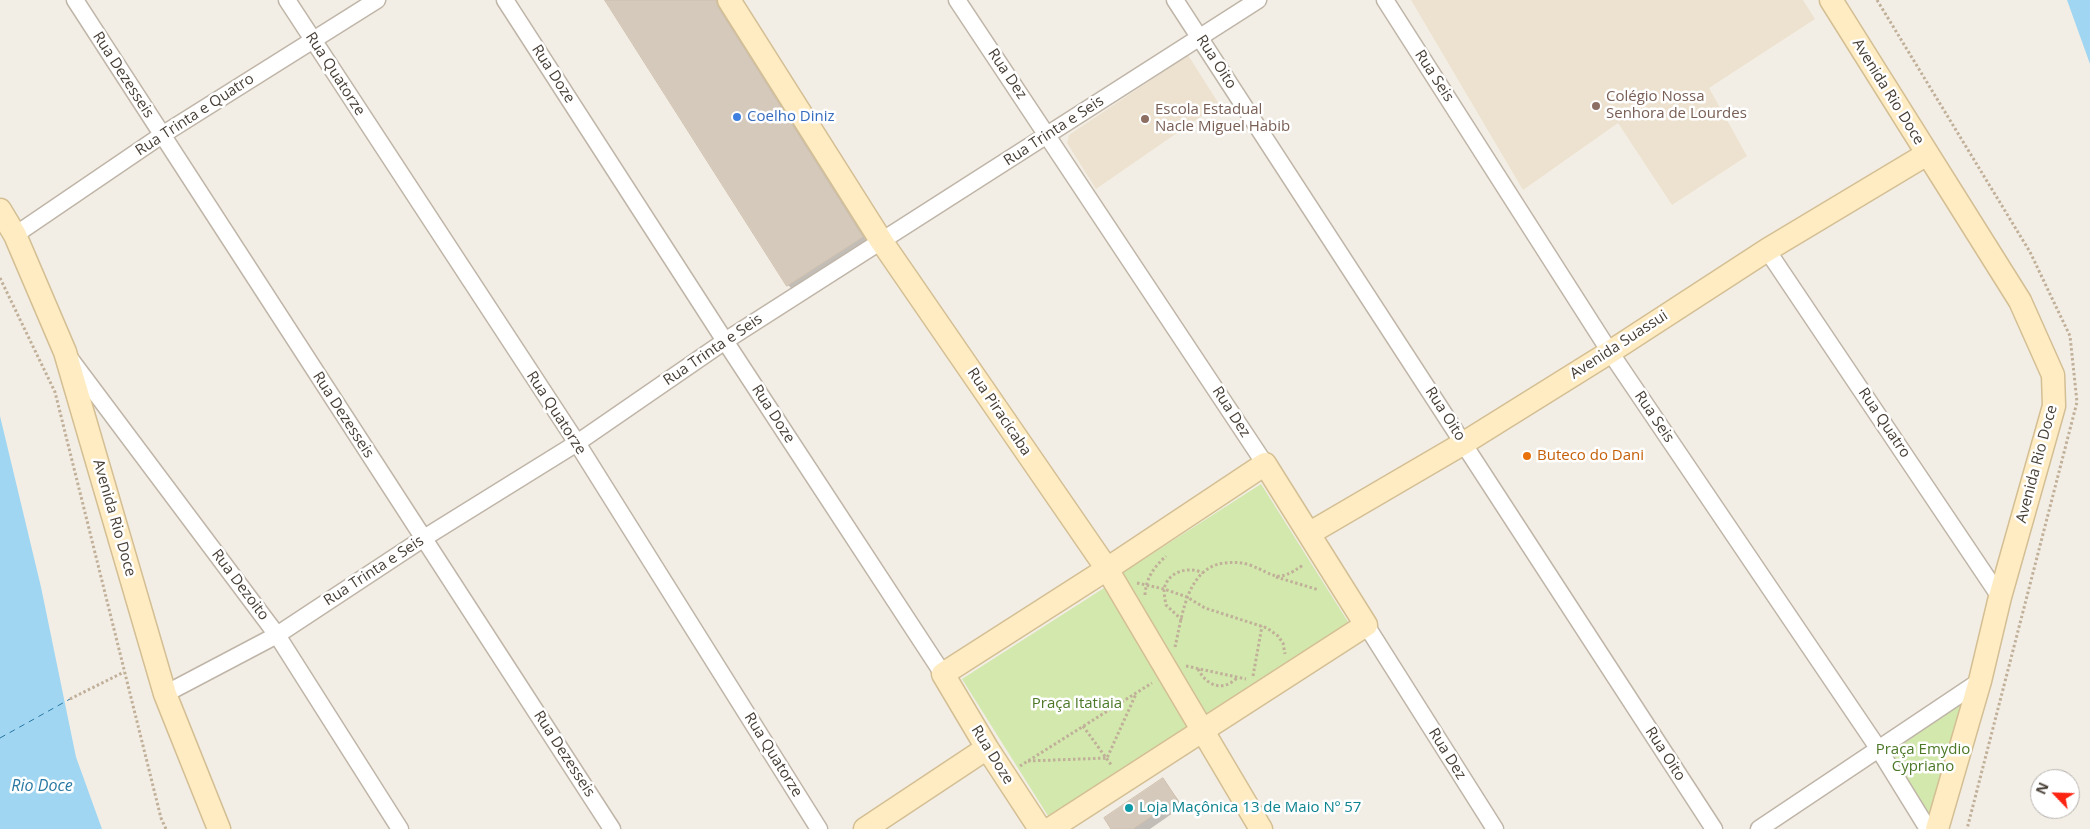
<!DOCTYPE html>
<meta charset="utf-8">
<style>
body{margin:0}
#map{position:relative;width:2090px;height:829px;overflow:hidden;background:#f3eee5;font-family:"Open Sans",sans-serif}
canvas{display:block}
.north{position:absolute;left:2030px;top:769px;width:50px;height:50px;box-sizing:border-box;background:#fff;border:1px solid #b5b2ae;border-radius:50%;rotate:294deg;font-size:14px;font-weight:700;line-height:20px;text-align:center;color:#463e35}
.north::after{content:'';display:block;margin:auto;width:18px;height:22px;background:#fe2412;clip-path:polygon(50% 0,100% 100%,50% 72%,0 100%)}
</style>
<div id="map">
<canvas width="2090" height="829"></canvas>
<div class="north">N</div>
</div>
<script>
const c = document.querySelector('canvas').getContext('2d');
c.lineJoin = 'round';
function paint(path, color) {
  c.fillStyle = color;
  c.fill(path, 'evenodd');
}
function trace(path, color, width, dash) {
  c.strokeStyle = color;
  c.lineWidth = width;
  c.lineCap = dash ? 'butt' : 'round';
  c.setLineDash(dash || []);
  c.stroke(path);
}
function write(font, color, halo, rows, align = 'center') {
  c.font = font + ' "Open Sans",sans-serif';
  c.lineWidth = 5;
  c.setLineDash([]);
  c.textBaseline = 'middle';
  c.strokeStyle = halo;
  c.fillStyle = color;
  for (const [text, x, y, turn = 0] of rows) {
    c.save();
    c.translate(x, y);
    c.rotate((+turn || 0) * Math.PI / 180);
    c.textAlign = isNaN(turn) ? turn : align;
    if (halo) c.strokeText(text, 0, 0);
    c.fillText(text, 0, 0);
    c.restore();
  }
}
const education = new Path2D(`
 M 1411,0 L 1803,0 L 1815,19 L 1709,88 L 1747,156 L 1672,205 L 1618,123 L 1523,190 Z
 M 1188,55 L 1219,104 L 1096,189 L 1067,143 L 1069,135 Z`);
const green = new Path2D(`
 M 1261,484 L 1350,625 L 1208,716 L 1119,575 Z
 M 1104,588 L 1193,729 L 1050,819 L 962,679 Z
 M 1980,681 L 1937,829 L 1878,748 Z`);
const water = new Path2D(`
 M 2067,0 L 2090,0 L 2090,64 Z
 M 0,416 L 41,587 L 76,757 L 102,829 L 0,829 Z`);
const shadow = new Path2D(`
 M 607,0 L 725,0 L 877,252 L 803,300 L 788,285 Z
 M 1162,779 L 1183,806 L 1150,829 L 1112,829 Z`);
const ferry = new Path2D(`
 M 0,738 L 70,699`);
const building = new Path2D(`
 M 605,0 L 716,0 L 718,7 L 863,237 L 787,286 Z
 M 1163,778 L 1177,799 L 1133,829 L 1111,829 L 1104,818 Z`);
const path = new Path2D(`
 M 1877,0 L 2030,252 L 2070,336 L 2077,402 L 1967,829
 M 0,278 L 55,392 L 161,818 L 166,829
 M 1276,577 L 1319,590
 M 1137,583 L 1164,589 L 1187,597 L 1205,608 L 1267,628 L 1278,636 L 1283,643 L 1285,654
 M 1145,595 C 1146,578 1154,567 1166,556
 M 1182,620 L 1166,605 C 1165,600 1164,594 1164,589 C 1168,571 1189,566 1203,573
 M 1175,647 C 1182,618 1186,568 1224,563 C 1233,562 1241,562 1250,565 C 1276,575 1276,584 1303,565
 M 1186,666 L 1246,679
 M 1198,669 C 1207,686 1222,692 1237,678
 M 1253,676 L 1262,626
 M 70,699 L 124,672
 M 1083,726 L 1112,766
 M 1028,761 L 1107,758 L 1136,694
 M 1020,766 L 1152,683`);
const street = new Path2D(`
 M 75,0 L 612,829
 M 287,0 L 577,443 L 819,829
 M 505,0 L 725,341 L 943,674
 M 957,0 L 1265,464
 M 1175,0 L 1714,829
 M 1385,0 L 1610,352 L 1878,748 L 1928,829
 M 15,235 L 162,135 L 377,0
 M 1767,250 L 2000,597
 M 71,360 L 277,635 L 400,829
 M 1366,625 L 1495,829
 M 165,694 L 277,635 L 424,538 L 577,443 L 725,341 L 1258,0
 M 1759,829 L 1980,681`);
const secondary = new Path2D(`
 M 729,0 L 882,242 L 1107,569 L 1261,829
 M 1831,0 L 2020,301 L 2053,375 L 2054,406 L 2000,597 L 1980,681 L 1937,829
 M 0,210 L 15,235 L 65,352 L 165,694 L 219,829
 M 1310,533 L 1464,443 L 1610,352 L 1767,250 L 1927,154
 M 865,829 L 987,748
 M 1040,829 L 987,748 L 943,674 L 1107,569 L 1265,464 L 1366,625 L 1050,829`);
const markers = [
 [1596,106,5,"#8d6e63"],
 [737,117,5,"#3f7fe0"],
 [1145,119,5,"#8d6e63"],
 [1527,456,5,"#e8710a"],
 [1129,808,5,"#0f9aa8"]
];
const streetNames = [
 ["Rua Oito",1216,62,57],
 ["Rua Quatorze",335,74,57],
 ["Rua Doze",553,74,57],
 ["Rua Dez",1007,74,56],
 ["Rua Dezesseis",123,75,57],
 ["Rua Seis",1434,76,57],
 ["Avenida Rio Doce",1888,92,58],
 ["Rua Trinta e Quatro",195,115,-33],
 ["Rua Trinta e Seis",1054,131,-33],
 ["Avenida Suassui",1619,345,-33],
 ["Rua Trinta e Seis",713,350,-34],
 ["Rua Piracicaba",999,412,56],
 ["Rua Dez",1231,412,57],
 ["Rua Quatorze",556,413,57],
 ["Rua Doze",773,414,57],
 ["Rua Oito",1445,414,57],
 ["Rua Dezesseis",343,415,57],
 ["Rua Seis",1654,417,56],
 ["Rua Quatro",1884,423,56],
 ["Avenida Rio Doce",2037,464,-75],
 ["Avenida Rio Doce",114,518,74],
 ["Rua Trinta e Seis",374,571,-33],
 ["Rua Dezoito",240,585,53],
 ["Rua Dezesseis",564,754,57],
 ["Rua Dez",1447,754,58],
 ["Rua Oito",1665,754,57],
 ["Rua Quatorze",773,755,58],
 ["Rua Doze",992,755,58]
];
const educationNames = [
 ["Colégio Nossa",1606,97],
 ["Senhora de Lourdes",1606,114],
 ["Escola Estadual",1155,110],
 ["Nacle Miguel Habib",1155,127]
];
const shopNames = [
 ["Coelho Diniz",747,117]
];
const foodNames = [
 ["Buteco do Dani",1537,456]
];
const parkNames = [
 ["Praça Itatiaia",1077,704],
 ["Praça Emydio",1923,750],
 ["Cypriano",1923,767]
];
const cultureNames = [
 ["Loja Maçônica 13 de Maio Nº 57",1139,808]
];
const waterNames = [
 ["Rio Doce",42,786]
];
paint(education, '#ede2cf');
paint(green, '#d2e8ad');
paint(water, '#a0d6f1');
paint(shadow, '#0003');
trace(ferry, '#2978a3', 1, [6, 5]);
paint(building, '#d5c9bb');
trace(building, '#d0c0ae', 1);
trace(street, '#bfb5a8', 19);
trace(secondary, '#d4bf94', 25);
trace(path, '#c1b099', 3, [2.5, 2.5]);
trace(street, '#fff', 16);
trace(secondary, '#ffecc3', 22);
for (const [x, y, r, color] of markers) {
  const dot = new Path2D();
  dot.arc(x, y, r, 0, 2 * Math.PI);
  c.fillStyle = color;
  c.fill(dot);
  trace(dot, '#fff', 2);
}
write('15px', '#463e35', '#fff', streetNames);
write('15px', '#785e54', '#fff', educationNames, 'left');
write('15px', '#366cbe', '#fff', shopNames, 'left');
write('15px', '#c56008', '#fff', foodNames, 'left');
write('15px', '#4c7827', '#fff', parkNames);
write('15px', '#0d838f', '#fff', cultureNames, 'left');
write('italic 16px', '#2978a3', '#fff', waterNames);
</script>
